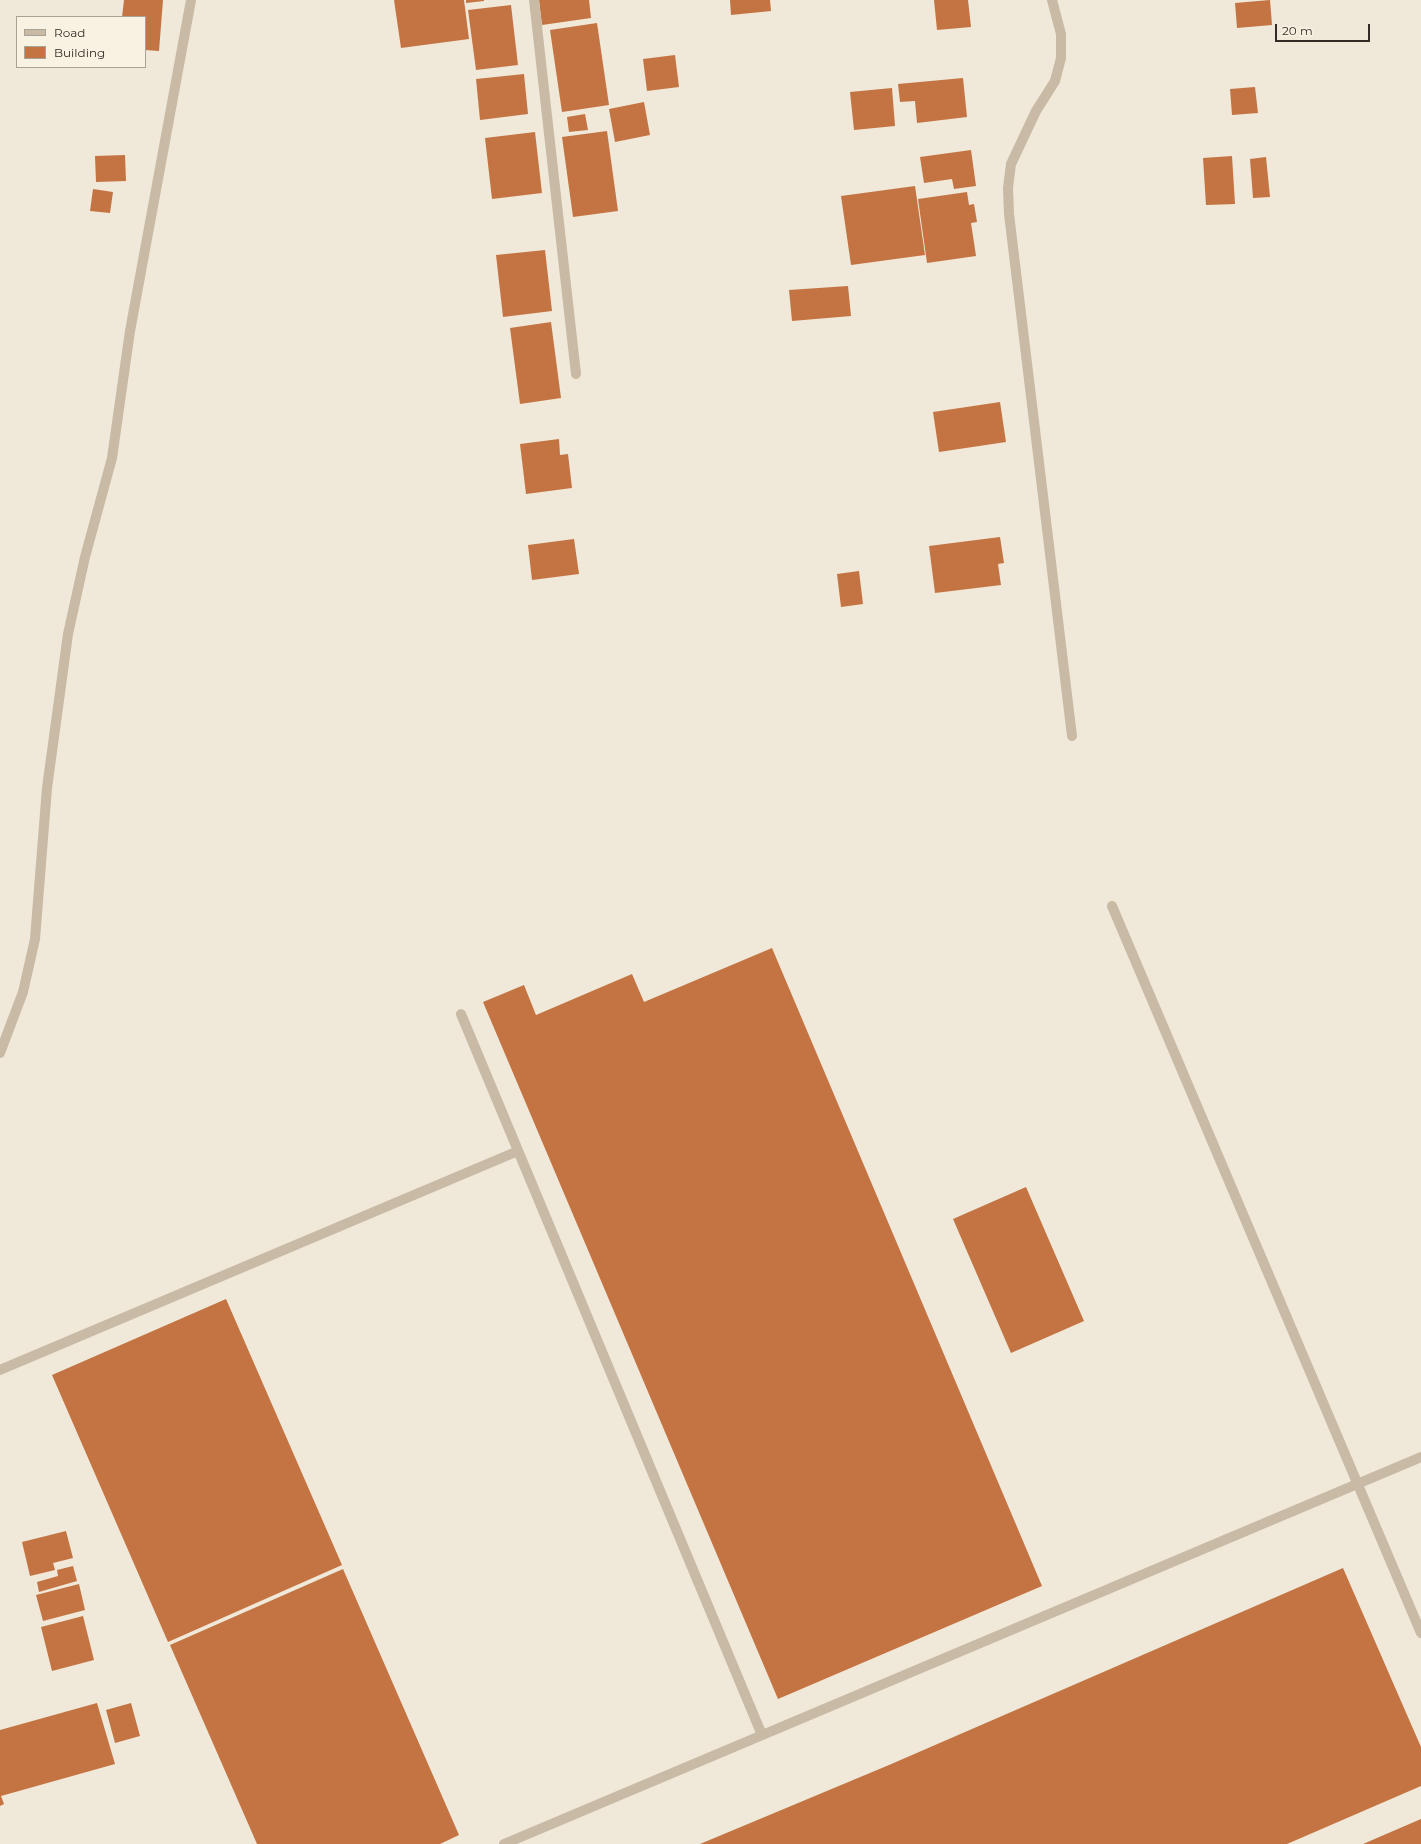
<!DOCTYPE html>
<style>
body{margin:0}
#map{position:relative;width:1421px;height:1844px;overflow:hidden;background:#f0e8d8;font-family:Montserrat,sans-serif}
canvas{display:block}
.legend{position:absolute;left:16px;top:16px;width:130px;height:52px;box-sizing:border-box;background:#f8f2e3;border:1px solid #a9a397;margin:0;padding:5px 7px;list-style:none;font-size:12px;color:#332c26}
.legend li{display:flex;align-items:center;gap:8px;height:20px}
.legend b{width:20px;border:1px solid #a9a397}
.scale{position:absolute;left:1275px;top:24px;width:95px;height:18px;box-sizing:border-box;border:2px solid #332c26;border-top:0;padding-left:5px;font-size:12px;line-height:14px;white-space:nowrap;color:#332c26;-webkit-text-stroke:3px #f8f2e3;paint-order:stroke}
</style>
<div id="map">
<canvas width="1421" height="1844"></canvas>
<ul class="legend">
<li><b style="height:5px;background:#c8baa4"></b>Road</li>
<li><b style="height:11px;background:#c47442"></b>Building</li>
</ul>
<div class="scale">20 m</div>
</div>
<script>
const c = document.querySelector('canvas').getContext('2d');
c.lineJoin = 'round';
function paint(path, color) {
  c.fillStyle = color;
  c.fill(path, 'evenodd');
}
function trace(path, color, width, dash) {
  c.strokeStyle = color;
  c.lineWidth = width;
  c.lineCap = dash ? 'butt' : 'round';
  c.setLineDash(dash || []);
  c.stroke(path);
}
const building = new Path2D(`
 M 124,0 L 163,0 L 159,51 L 145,50 L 145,17 L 122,17 Z
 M 394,0 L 464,0 L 469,39 L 401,48 Z
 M 466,0 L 484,0 L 484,1 L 466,3 Z
 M 539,0 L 589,0 L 591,18 L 542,25 Z
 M 730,0 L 770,0 L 771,11 L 731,15 Z
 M 934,0 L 968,0 L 971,27 L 937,30 Z
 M 1270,0 L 1272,25 L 1237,28 L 1235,3 Z
 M 511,5 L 518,65 L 476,70 L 468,10 Z
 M 597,23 L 609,105 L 562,112 L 550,30 Z
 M 675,55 L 679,87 L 647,91 L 643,59 Z
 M 524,74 L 528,114 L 480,120 L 476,79 Z
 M 963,78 L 967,117 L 917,123 L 915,101 L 900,102 L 898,84 Z
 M 1255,87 L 1258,113 L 1232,115 L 1230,89 Z
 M 892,88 L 895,126 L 854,130 L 850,92 Z
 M 644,102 L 650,135 L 615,142 L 609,109 Z
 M 585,114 L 588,130 L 569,132 L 567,117 Z
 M 607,131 L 618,211 L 573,217 L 562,137 Z
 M 535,132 L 542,193 L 492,199 L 485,138 Z
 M 971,150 L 976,186 L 954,189 L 952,179 L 924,183 L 920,157 Z
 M 125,155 L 126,181 L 96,182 L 95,156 Z
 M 1232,156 L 1235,204 L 1206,205 L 1203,158 Z
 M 1266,157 L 1270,197 L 1253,198 L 1250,159 Z
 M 915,186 L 925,255 L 851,265 L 841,196 Z
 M 93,189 L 113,192 L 110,213 L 90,211 Z
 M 967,192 L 969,205 L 974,204 L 977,222 L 971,223 L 976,256 L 927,263 L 918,199 Z
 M 545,250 L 552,311 L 503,317 L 496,255 Z
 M 848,286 L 851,316 L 792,321 L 789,290 Z
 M 551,322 L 561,398 L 520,404 L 510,328 Z
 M 1000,402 L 1006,442 L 939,452 L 933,412 Z
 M 559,439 L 560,455 L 568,454 L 572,488 L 526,494 L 520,444 Z
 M 1000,537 L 1004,563 L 998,564 L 1001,585 L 935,593 L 929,546 Z
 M 574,539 L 579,574 L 532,580 L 528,545 Z
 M 859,571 L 863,604 L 841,607 L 837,574 Z
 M 772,948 L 1042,1586 L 778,1699 L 483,1002 L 524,985 L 536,1015 L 632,974 L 644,1002 Z
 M 1026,1187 L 1084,1321 L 1011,1353 L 953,1219 Z
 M 226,1299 L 342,1565 L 168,1642 L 52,1375 Z
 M 66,1531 L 73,1558 L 53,1563 L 55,1570 L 30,1576 L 22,1542 Z
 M 73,1566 L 77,1581 L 39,1592 L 37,1582 L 58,1576 L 57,1570 Z
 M 1343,1568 L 1421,1747 L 1421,1786 L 1287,1844 L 700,1844 L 889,1765 Z
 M 343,1569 L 459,1835 L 440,1844 L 257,1844 L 170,1645 Z
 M 79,1584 L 85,1610 L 43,1621 L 36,1595 Z
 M 83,1616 L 94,1660 L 52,1671 L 41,1627 Z
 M 97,1703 L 115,1764 L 1,1796 L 4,1804 L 0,1806 L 0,1730 Z
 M 131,1703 L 140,1736 L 115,1743 L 106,1710 Z
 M 1421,1819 L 1421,1844 L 1363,1844 Z`);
const minor = new Path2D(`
 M 534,0 L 576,374
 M 1052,0 L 1061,34 L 1061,58 L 1055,81 L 1036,111 L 1011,164 L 1008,188 L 1009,214 L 1072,736
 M 1112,906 L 1421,1633
 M 461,1014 L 762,1735
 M 0,1053 L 23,992 L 35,939 L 47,788 L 68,634 L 85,557 L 112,458 L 130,331 L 191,0
 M 0,1370 L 518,1151
 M 504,1844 L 1421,1457`);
paint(building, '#c47442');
trace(minor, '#c8baa4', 10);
</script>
